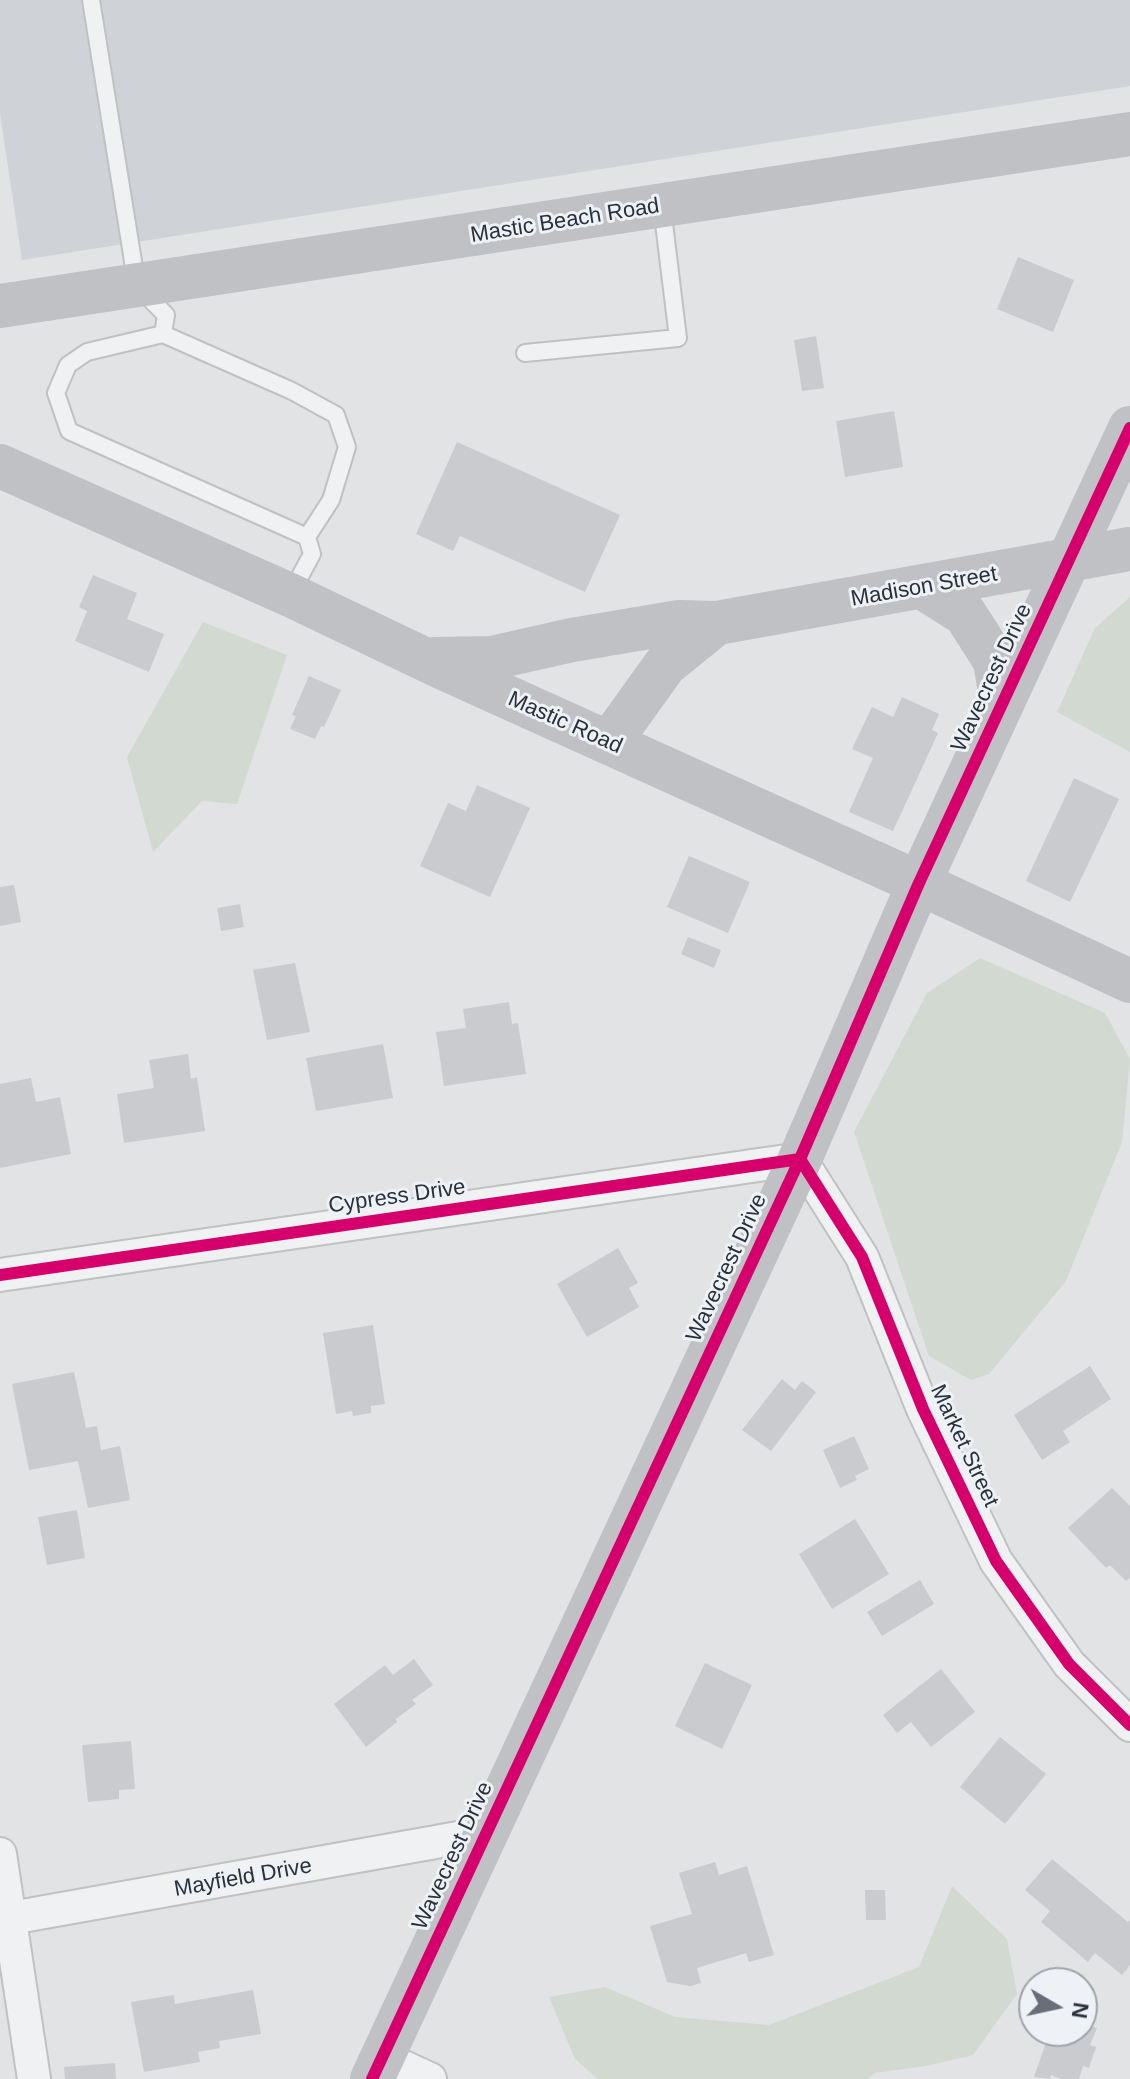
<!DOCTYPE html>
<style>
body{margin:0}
#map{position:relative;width:1130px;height:2079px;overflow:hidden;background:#e1e3e5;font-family:Arial,sans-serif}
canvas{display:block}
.north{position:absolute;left:1018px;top:1967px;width:80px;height:80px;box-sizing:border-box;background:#eef1f5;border:2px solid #9fa4ab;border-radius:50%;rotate:99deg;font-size:22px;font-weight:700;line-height:32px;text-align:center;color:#29313d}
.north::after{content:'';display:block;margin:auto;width:28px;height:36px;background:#696f78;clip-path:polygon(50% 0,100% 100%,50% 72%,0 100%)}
</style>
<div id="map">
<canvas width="1130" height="2079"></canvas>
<div class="north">N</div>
</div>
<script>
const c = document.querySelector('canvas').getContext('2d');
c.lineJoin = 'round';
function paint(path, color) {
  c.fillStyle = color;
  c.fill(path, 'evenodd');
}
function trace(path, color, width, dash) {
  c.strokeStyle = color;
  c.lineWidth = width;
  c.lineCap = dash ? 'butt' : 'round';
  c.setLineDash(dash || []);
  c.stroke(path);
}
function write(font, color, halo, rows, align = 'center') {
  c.font = font + ' Arial,sans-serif';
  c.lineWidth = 6;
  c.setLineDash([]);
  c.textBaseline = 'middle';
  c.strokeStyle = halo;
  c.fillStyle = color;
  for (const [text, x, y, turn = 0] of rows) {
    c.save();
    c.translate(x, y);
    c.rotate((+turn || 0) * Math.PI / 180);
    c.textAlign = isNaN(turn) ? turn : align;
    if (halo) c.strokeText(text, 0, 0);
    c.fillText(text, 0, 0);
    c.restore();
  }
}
const built = new Path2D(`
 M 0,0 L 1130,0 L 1130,86 L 22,260 L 0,114 Z`);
const green = new Path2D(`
 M 1130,597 L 1130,752 L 1057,712 L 1095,628 Z
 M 203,622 L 287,655 L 237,804 L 202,801 L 153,852 L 127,757 Z
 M 980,958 L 1105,1013 L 1130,1059 L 1122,1142 L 1066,1281 L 989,1374 L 971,1380 L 929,1356 L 854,1132 L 927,993 Z
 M 952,1886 L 1007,1939 L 1017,1994 L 973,2055 L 926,2066 L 875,2073 L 867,2079 L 598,2079 L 575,2059 L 549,1997 L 605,1987 L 675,2017 L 769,2025 L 919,1967 Z`);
const building = new Path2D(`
 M 1018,257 L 1074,280 L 1053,332 L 997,309 Z
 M 816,336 L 824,388 L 802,391 L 794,340 Z
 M 894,411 L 903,467 L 845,477 L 836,421 Z
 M 457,442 L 620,515 L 585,592 L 460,536 L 453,551 L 416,534 Z
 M 93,575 L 137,593 L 127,619 L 164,634 L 149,672 L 75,641 L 87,611 L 79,607 Z
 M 309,676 L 341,690 L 324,727 L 321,726 L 315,739 L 290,729 L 296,716 L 292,715 Z
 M 902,697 L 939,714 L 932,730 L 938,733 L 893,831 L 849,812 L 873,758 L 852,749 L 872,707 L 893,717 Z
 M 1074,778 L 1119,799 L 1070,902 L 1026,881 Z
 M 477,785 L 530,808 L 490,897 L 420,866 L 448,803 L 466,811 Z
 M 689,856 L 750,882 L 728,933 L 667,907 Z
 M 14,885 L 21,922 L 0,926 L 0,887 Z
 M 240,904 L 244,927 L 221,931 L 217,908 Z
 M 688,937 L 721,950 L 714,968 L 681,954 Z
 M 295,963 L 310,1032 L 267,1040 L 253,970 Z
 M 509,1002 L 512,1024 L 518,1023 L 526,1074 L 444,1086 L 436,1032 L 466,1028 L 463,1009 Z
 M 383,1044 L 393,1098 L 316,1111 L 306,1058 Z
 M 188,1054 L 191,1079 L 197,1077 L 205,1131 L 124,1143 L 117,1094 L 154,1088 L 149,1060 Z
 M 31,1078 L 36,1102 L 60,1097 L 71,1154 L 0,1168 L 0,1084 Z
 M 618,1248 L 638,1283 L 629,1288 L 639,1307 L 587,1337 L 557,1284 Z
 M 373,1325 L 385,1404 L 371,1406 L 371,1413 L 353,1416 L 352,1411 L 336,1414 L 323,1333 Z
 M 1090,1366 L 1111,1399 L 1063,1431 L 1070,1442 L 1042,1460 L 1014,1415 Z
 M 74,1372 L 86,1428 L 97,1426 L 101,1450 L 120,1446 L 130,1500 L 88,1508 L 78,1461 L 29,1470 L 12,1384 Z
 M 782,1379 L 795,1390 L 802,1381 L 816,1392 L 771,1451 L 742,1430 Z
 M 854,1436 L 869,1469 L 855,1476 L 857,1480 L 840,1488 L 823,1450 Z
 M 1112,1488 L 1130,1506 L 1130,1578 L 1126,1581 L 1110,1565 L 1106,1568 L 1068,1528 Z
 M 77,1510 L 85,1558 L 47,1565 L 38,1517 Z
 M 855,1519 L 889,1574 L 832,1609 L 799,1554 Z
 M 920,1580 L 934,1604 L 882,1636 L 867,1612 Z
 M 414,1659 L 433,1685 L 412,1700 L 416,1704 L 396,1719 L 397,1722 L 366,1747 L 334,1704 L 385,1665 L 393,1675 Z
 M 705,1663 L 752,1685 L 722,1749 L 675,1726 Z
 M 941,1669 L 975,1712 L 931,1747 L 911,1722 L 897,1733 L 883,1715 Z
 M 1000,1737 L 1046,1774 L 1005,1824 L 960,1787 Z
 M 131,1741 L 135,1789 L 119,1790 L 119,1799 L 88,1802 L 82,1745 Z
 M 1052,1859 L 1128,1922 L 1130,1920 L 1130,1965 L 1122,1975 L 1095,1953 L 1088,1962 L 1041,1922 L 1050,1911 L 1025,1890 Z
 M 715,1862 L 719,1875 L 747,1866 L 774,1955 L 749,1962 L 746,1953 L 697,1968 L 701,1983 L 690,1986 L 667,1982 L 650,1926 L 692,1914 L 679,1873 Z
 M 865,1890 L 885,1890 L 886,1920 L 866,1920 Z
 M 253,1990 L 261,2034 L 219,2041 L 220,2048 L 198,2052 L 200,2062 L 144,2072 L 131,2002 L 174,1995 L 175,2004 Z
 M 1082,2023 L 1097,2028 L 1090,2045 L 1096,2047 L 1089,2068 L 1083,2066 L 1079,2079 L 1061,2079 L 1051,2075 L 1050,2079 L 1034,2077 L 1050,2031 L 1082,2031 Z
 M 115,2063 L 116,2079 L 65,2079 L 64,2067 Z`);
const lane = new Path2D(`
 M 91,0 L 137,286 L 166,315 L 163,334
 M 525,353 L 678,338 L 662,207
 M 291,593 L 312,554 L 307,537 L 69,431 L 56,393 L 68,365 L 87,352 L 163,334 L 292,391 L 336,415 L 347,447 L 331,500 L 307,537`);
const street = new Path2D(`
 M 0,1275 L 800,1159 L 862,1257 L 923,1409 L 996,1561 L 1069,1664 L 1130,1725
 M 0,1854 L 34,2079
 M 0,1920 L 486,1833
 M 382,2057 L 430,2079`);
const secondary = new Path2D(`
 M 0,306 L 1130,134
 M 0,466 L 290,595 L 443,668 L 919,883 L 1130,981
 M 922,587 L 965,614 L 995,661 L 1002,704
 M 434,659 L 492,658 L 572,640 L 679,622 L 717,623 L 1130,549
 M 609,743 L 665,665 L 717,623
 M 372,2079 L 800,1159 L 919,883 L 1130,428`);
const cycleway = new Path2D(`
 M 0,1275 L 800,1159 L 862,1257 L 923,1409 L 996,1561 L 1069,1664 L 1130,1725
 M 372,2079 L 800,1159 L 919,883 L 1130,428`);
const streetNames = [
 ["Mastic Beach Road",565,221,-9],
 ["Madison Street",924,587,-10],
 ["Wavecrest Drive",992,678,-65],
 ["Mastic Road",565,723,24],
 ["Cypress Drive",397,1197,-8],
 ["Wavecrest Drive",727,1268,-65],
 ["Market Street",964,1446,65],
 ["Wavecrest Drive",453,1856,-65],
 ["Mayfield Drive",243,1878,-10]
];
paint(built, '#cfd3d8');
paint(green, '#d2d9d1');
paint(building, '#c9cbce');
trace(lane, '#bfc1c3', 20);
trace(street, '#bfc1c3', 36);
trace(lane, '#f0f1f3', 16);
trace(street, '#f0f1f3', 32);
trace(secondary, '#bfc1c5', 44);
trace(cycleway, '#d6006c', 12);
write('22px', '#29313d', '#eef1f5', streetNames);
</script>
